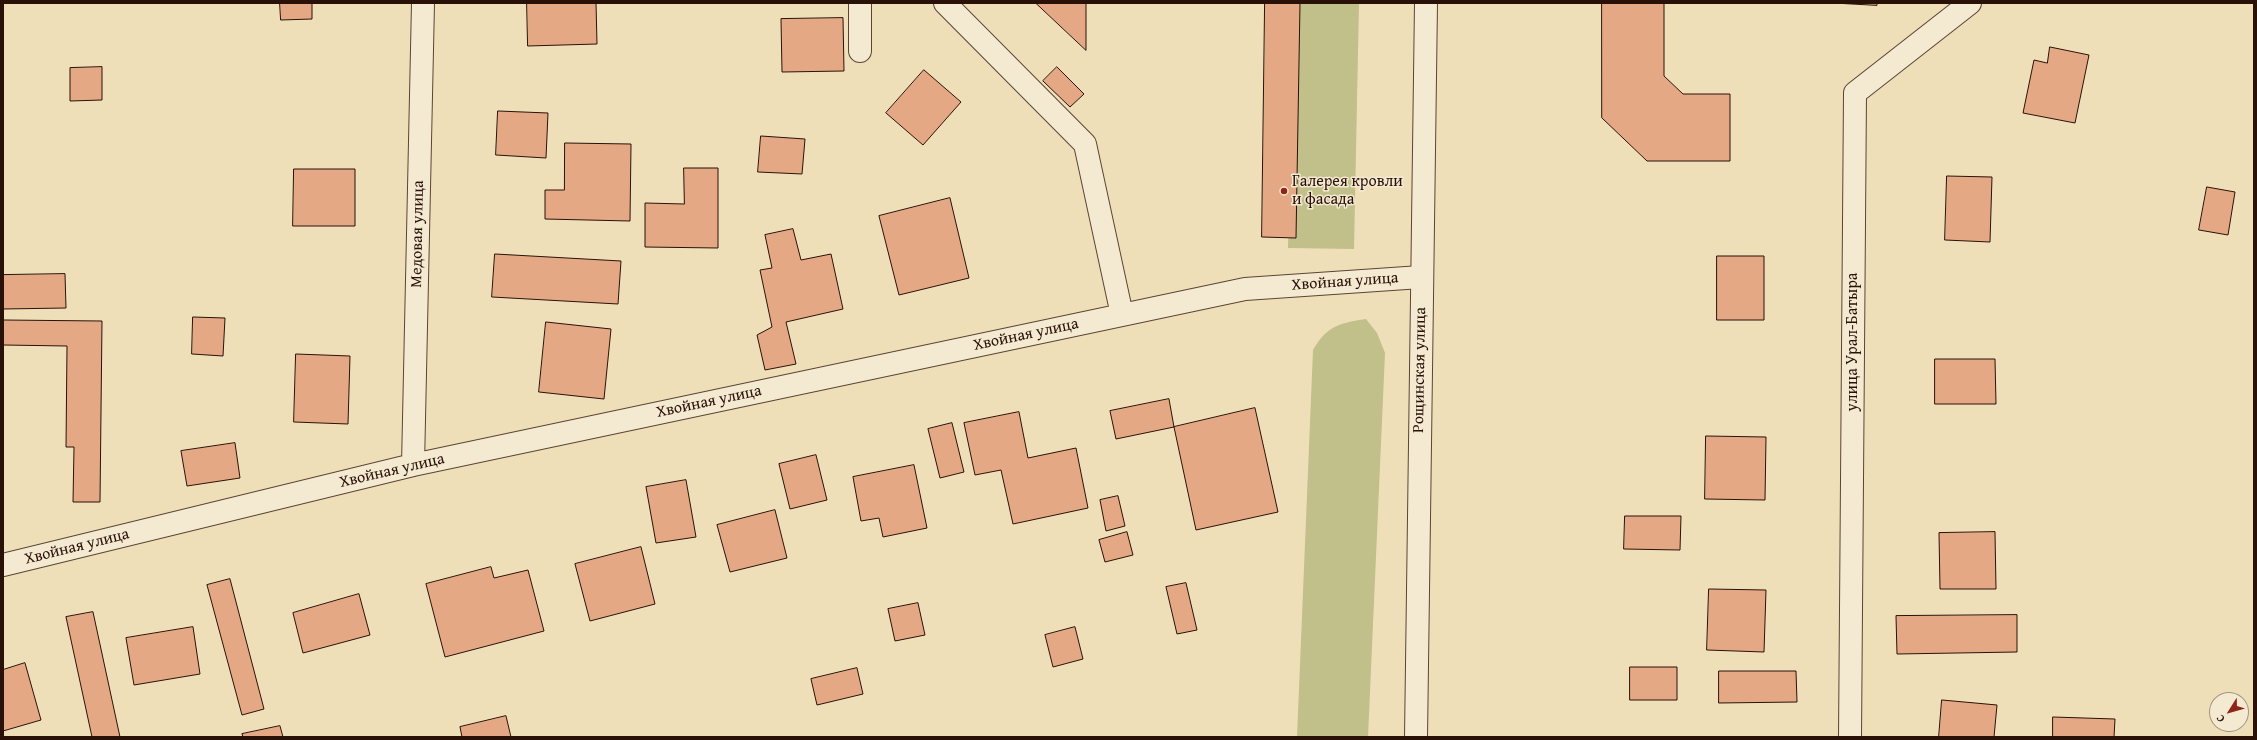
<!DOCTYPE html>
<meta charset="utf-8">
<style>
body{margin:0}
#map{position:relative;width:2257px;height:740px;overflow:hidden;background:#eedfb9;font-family:"Gentium Book Plus",serif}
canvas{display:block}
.frame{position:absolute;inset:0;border:4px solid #2a1108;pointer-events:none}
.north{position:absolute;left:2209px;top:692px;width:40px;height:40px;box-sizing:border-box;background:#f4ead2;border:1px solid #a39381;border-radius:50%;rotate:233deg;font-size:11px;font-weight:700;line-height:16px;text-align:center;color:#2a1108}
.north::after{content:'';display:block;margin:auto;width:14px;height:18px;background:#8f2418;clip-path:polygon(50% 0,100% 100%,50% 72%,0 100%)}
</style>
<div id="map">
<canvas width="2257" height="740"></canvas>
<div class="frame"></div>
<div class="north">С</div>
</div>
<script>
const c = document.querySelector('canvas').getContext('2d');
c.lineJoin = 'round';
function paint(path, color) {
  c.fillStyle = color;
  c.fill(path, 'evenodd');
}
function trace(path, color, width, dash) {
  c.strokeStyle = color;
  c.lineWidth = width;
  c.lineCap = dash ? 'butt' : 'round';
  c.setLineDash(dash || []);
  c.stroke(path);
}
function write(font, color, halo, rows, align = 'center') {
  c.font = font + ' "Gentium Book Plus",serif';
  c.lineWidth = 3;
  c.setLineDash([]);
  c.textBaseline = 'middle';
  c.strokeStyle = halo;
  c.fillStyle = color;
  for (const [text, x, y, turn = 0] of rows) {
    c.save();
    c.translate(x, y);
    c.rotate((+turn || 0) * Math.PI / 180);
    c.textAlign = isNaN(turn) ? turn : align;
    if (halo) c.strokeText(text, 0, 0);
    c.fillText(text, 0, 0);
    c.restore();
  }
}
const green = new Path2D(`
 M 1294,3 L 1359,3 L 1354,249 L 1288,248 Z
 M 1366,319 L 1377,333 L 1385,353 L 1368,737 L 1297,737 L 1313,350 C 1327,326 1339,323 1366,319 Z`);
const building = new Path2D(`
 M 280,3 L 312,3 L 312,19 L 281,20 Z
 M 527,3 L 596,3 L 597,44 L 528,46 Z
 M 1036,3 L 1086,3 L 1086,50 Z
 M 1265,3 L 1300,3 L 1296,238 L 1262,237 Z
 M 1602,3 L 1664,3 L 1664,76 L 1683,94 L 1730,94 L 1730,161 L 1647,161 L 1602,118 Z
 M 1834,3 L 1877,3 L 1877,5 Z
 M 843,18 L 844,71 L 782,72 L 781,19 Z
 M 2050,47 L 2089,55 L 2075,123 L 2023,113 L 2034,60 L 2047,63 Z
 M 102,67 L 102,100 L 70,101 L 70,68 Z
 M 1057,67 L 1084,94 L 1070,107 L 1043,81 Z
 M 924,70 L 961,102 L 923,145 L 886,113 Z
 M 498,111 L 548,113 L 546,158 L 496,155 Z
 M 761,136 L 805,139 L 802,174 L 758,172 Z
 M 565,143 L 631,144 L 630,221 L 545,219 L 545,190 L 564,190 Z
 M 684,168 L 718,168 L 718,248 L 645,247 L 645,203 L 684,204 Z
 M 294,169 L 355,169 L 355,226 L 293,226 Z
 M 1947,176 L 1992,177 L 1990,242 L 1945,240 Z
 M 2207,187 L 2235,192 L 2228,235 L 2199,230 Z
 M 950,198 L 969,278 L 899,295 L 879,216 Z
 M 793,229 L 801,260 L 831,254 L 843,309 L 786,322 L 796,364 L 765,370 L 757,335 L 772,327 L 760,270 L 772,268 L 765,235 Z
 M 495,254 L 621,261 L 618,304 L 492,297 Z
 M 1717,256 L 1764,256 L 1764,320 L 1717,320 Z
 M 65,274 L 66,308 L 3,309 L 3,275 Z
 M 193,317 L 225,318 L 223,356 L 192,354 Z
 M 3,320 L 102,321 L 100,502 L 73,502 L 74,447 L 66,447 L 67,346 L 3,345 Z
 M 546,322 L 611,329 L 604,399 L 539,392 Z
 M 296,354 L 350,356 L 348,424 L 294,422 Z
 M 1935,359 L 1995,359 L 1996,404 L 1935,404 Z
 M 1169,399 L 1174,427 L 1116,439 L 1110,411 Z
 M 1255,408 L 1278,512 L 1196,530 L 1174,427 Z
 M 1019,412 L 1028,458 L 1076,448 L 1088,508 L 1013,524 L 1001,470 L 975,475 L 964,423 Z
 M 952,423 L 964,472 L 940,478 L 928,429 Z
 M 1706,436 L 1766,437 L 1765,500 L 1705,499 Z
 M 235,443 L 240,478 L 187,486 L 181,451 Z
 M 816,455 L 827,500 L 790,509 L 779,464 Z
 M 914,465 L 927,528 L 883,537 L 879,518 L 861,521 L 853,477 Z
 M 686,480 L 696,537 L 656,543 L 646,487 Z
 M 1118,496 L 1125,526 L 1106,531 L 1100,500 Z
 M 775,510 L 787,558 L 730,572 L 717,525 Z
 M 1625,516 L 1681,516 L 1680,550 L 1624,549 Z
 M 1127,532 L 1133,555 L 1105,562 L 1099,540 Z
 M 1995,532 L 1996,589 L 1940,589 L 1939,533 Z
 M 641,547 L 655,604 L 590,621 L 575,564 Z
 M 491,567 L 494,578 L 528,570 L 544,631 L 445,657 L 426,584 Z
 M 230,579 L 264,709 L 242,715 L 207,585 Z
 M 1186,583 L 1197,630 L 1177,634 L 1166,587 Z
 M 1709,589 L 1766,590 L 1764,652 L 1707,650 Z
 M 359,594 L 370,635 L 303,653 L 293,613 Z
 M 918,603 L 925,635 L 895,641 L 888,609 Z
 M 93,612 L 120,737 L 92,737 L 66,617 Z
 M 2017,615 L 2017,652 L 1897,654 L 1896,616 Z
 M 193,627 L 200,674 L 134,685 L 126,638 Z
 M 1075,627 L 1083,659 L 1053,667 L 1045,635 Z
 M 25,663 L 41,720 L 3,731 L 3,670 Z
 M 1630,667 L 1677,667 L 1677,700 L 1630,700 Z
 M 857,668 L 863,694 L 817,705 L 811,679 Z
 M 1719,671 L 1796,671 L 1797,702 L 1719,703 Z
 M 1942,700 L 1997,705 L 1994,737 L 1939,737 Z
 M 506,716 L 511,737 L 462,737 L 460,727 Z
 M 2053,717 L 2115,719 L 2114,737 L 2053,737 Z
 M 280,726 L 283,737 L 243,737 L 242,734 Z`);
const minor = new Path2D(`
 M 945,3 L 1085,144 L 1122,315
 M 860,51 L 860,3
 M 413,465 L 423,3
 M 3,565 L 413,465 L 1245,289 L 1421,277
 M 1850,737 L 1855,93 L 1970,3`);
const tertiary = new Path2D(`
 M 1416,737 L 1426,3`);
const markers = [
 [1284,191,4,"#8f2418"]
];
const poiNames = [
 ["Галерея кровли",1292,182],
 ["и фасада",1292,200]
];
const streetNames = [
 ["Медовая улица",418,234,-89],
 ["Хвойная улица",1345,282,-4],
 ["Хвойная улица",1026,335,-12],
 ["улица Урал-Батыра",1853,342,-90],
 ["Рощинская улица",1420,370,-89],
 ["Хвойная улица",709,402,-12],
 ["Хвойная улица",392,471,-13],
 ["Хвойная улица",77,547,-14]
];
paint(green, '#c1bf8a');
paint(building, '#e5a885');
trace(building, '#2a1108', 1);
trace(minor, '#5b4434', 24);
trace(tertiary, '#5b4434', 24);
trace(minor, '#f4ead2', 22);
trace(tertiary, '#f4ead2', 22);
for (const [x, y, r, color] of markers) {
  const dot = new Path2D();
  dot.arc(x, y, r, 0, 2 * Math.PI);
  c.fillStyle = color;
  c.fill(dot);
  trace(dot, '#f4ead2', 1.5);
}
write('16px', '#2a1108', '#f4ead2', poiNames, 'left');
write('16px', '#2a1108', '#f4ead2', streetNames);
</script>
